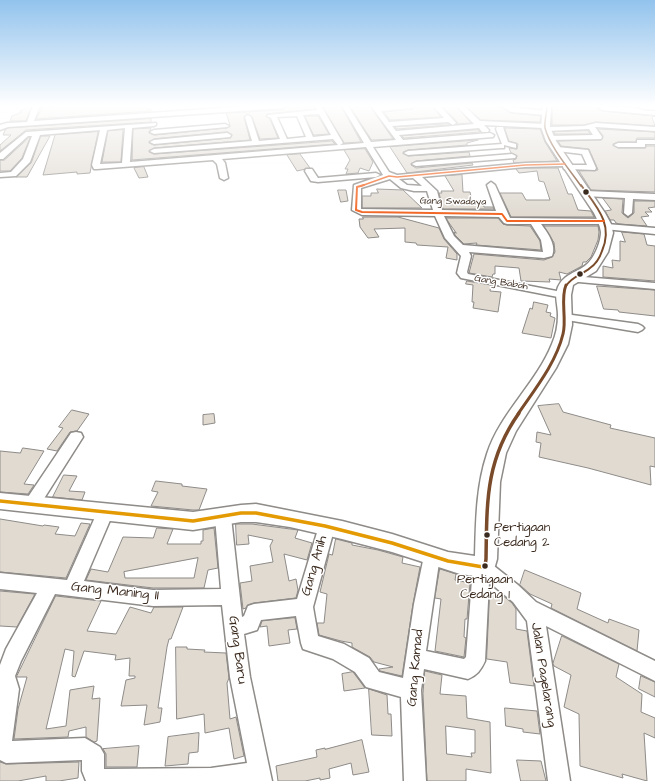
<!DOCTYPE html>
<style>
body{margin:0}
canvas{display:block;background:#fff}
</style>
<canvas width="655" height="781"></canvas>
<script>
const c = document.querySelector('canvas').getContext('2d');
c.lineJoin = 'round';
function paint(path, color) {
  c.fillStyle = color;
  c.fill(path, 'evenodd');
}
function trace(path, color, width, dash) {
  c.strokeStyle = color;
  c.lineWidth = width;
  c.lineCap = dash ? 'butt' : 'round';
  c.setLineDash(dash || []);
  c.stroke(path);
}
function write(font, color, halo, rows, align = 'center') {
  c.font = font + ' "Architects Daughter",sans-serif';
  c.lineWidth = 3;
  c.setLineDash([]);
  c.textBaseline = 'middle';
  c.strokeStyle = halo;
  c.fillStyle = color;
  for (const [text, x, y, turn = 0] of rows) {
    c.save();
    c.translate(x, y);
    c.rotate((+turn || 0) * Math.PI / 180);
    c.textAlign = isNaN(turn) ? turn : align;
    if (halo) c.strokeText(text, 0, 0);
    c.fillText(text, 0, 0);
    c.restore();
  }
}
const building = new Path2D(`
 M 52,106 L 147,106 L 147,109 L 151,109 L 151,111 L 36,119 L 42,108 Z
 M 287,106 L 314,106 L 315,109 L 267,114 L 266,116 L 270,119 L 278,138 L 260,139 L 252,117 L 247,114 L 244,117 L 250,140 L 154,148 L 149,152 L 154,154 L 332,141 L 335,144 L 132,160 L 133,129 L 151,128 L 149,133 L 154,135 L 227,128 L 230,125 L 226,113 L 283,110 ZM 228,132 L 232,135 L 230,138 L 154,145 L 149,143 L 154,139 Z
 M 323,106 L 341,106 L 361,142 L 344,143 Z
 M 350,106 L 370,106 L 393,139 L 372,140 Z
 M 416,106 L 432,106 L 441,117 L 390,120 L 384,112 L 412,109 Z
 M 442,106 L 456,106 L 471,123 L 457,124 L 457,122 Z
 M 466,106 L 500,106 L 511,113 L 541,116 L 540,122 L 481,120 Z
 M 558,106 L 598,107 L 598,109 L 602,111 L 655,116 L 652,117 L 655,126 L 596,122 L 584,125 L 552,125 L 552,107 Z
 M 30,107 L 31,108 L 26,121 L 10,121 L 12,116 L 22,112 L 20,111 Z
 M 305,116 L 318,116 L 329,134 L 314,135 Z
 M 151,119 L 151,122 L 26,130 L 0,151 L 0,145 L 11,135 L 3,135 L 5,130 L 8,128 Z
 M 448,124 L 450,125 L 397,129 L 395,127 Z
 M 505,128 L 540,129 L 545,142 L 557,161 L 514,163 L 513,160 L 516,159 L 517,156 L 511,153 L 509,148 L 517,149 L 518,144 L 509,141 Z
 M 598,129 L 655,132 L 655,138 L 637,138 L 636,142 L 618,142 L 613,144 L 618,148 L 645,148 L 646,146 L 655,146 L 655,192 L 591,190 L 579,171 L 598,170 L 589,149 L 561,146 L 558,141 L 601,140 L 603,136 Z
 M 123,130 L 121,162 L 102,162 L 108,131 Z
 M 478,130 L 480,132 L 404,138 L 402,136 Z
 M 588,131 L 590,134 L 555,134 L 554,132 Z
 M 98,132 L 90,173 L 77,174 L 77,172 L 43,175 L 55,135 Z
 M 41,136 L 50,136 L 27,177 L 16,177 L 31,163 Z
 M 29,138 L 30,138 L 22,158 L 10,171 L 0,171 L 0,160 L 4,160 Z
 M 478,140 L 467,143 L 467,145 L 408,150 L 403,152 L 408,156 L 469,152 L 470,156 L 416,161 L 411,165 L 416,168 L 472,163 L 473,165 L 407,173 L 390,147 Z
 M 365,149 L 373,162 L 369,171 L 360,168 L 358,173 L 346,174 L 348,169 L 345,169 L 350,160 L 344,150 Z
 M 300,154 L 310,168 L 297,171 L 287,155 Z
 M 144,167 L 148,177 L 139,178 L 134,168 Z
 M 525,168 L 558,168 L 568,194 L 572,194 L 578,210 L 591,211 L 594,217 L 511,217 L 500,193 L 522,193 L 526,200 L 550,200 L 544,182 L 539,181 L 537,171 L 519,173 L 516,169 Z
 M 462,175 L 463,192 L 470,192 L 472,201 L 483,201 L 484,207 L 493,207 L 494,209 L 443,209 L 439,193 L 442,193 L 441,191 L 454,191 L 445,176 Z
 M 377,189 L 403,190 L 422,208 L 362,208 L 362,196 L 371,196 L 371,193 L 378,193 Z
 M 338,190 L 346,190 L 348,201 L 341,202 Z
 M 603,198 L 623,199 L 622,213 L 628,218 L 634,213 L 634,201 L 655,201 L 655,207 L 648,208 L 652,212 L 645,212 L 649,216 L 641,217 L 647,226 L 619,224 L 616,223 L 614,220 L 610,220 L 605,211 L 611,210 Z
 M 363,217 L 398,217 L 439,228 L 444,239 L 457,254 L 457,260 L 446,258 L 448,247 L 417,245 L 416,243 L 405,242 L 405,228 L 374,229 L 379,237 L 368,238 L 360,227 L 359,219 L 363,219 Z
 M 446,218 L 498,218 L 503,224 L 507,225 L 530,226 L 540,241 L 541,250 L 476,245 L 477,243 L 464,244 L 455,235 L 454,232 L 456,233 Z
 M 544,226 L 598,226 L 599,232 L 598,240 L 591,257 L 586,262 L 583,262 L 582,266 L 567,274 L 559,272 L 561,280 L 549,279 L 550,282 L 521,281 L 519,268 L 495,266 L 495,274 L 493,274 L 492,277 L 469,273 L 474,254 L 544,260 L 552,257 L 555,252 L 554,243 Z
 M 622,232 L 644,234 L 647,245 L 655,246 L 655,281 L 603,277 L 603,266 L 613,268 L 612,260 L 620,261 L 620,241 L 625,242 Z
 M 467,281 L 491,285 L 490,291 L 501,292 L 498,312 L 473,308 L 474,302 L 472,302 L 473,285 L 466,284 Z
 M 597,286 L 655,290 L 655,316 L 619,312 L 618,310 L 604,309 Z
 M 534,302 L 548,305 L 546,312 L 551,313 L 550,316 L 555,318 L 551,338 L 522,333 L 530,308 L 532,309 Z
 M 559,404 L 563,412 L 611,425 L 610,428 L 655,438 L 655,467 L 650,466 L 651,485 L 588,468 L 539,457 L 541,443 L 536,442 L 537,432 L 551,435 L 538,406 Z
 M 72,410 L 89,414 L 77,431 L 70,432 L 57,451 L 47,449 L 63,428 L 59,427 Z
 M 214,414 L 215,423 L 203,425 L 203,415 Z
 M 23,448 L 44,451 L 24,484 L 34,485 L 28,494 L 0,492 L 0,451 L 20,453 Z
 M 64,475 L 77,476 L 69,491 L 85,492 L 82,500 L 53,497 Z
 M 156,481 L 182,484 L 182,486 L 207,489 L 199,510 L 193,510 L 151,506 L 158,492 L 152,491 Z
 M 0,519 L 43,526 L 44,525 L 59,527 L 55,534 L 75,536 L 81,523 L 90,524 L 66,578 L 0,572 Z
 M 236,524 L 252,524 L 298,530 L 295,538 L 312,543 L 307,560 L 284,554 L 289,581 L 296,579 L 298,590 L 296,598 L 254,603 L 248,605 L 246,608 L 243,609 L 240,583 L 252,581 L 250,566 L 273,562 L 270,546 L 273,540 L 248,535 L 249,544 L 237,545 Z
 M 157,528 L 173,529 L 167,544 L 201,544 L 201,541 L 203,541 L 203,530 L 214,528 L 218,568 L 208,570 L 204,588 L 153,588 L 86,580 L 91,569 L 108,572 L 123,537 L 153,538 ZM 198,558 L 194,578 L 125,578 L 124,572 Z
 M 336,539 L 352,543 L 352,545 L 378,550 L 403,557 L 402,563 L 420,567 L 413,604 L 402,676 L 380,671 L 379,669 L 393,667 L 374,662 L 370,657 L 352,647 L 352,643 L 341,641 L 319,635 L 317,623 L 324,623 L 327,594 L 320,592 L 329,554 L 332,555 Z
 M 440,569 L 456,574 L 455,580 L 470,583 L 467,619 L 465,619 L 464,637 L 466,638 L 464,657 L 435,651 L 441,599 L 435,598 Z
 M 525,570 L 581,593 L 577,609 L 608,623 L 609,619 L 639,630 L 637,651 L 551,608 L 552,604 L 530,594 L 520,585 Z
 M 0,591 L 35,594 L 17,627 L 0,626 Z
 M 490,592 L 502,595 L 512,603 L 516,609 L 516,629 L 527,631 L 534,686 L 510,683 L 507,662 L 487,659 Z
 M 56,596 L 101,601 L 87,631 L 116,634 L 130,607 L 151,613 L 154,607 L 183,607 L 171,639 L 169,639 L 167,647 L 158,708 L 162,708 L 160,722 L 144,725 L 147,705 L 121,706 L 126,680 L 135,678 L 135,676 L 129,676 L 130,658 L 115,660 L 116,655 L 84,651 L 75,677 L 72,676 L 74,651 L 65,649 L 46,729 L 66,726 L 70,690 L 94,686 L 92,699 L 100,698 L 97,741 L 94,742 L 86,737 L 86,727 L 69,731 L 68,737 L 14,739 L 18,709 L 27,677 L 17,677 L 17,676 Z
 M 295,618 L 297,629 L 288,630 L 290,643 L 269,646 L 267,626 L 260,627 L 262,621 Z
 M 562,636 L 619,664 L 616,677 L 642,694 L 641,712 L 655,718 L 655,738 L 644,733 L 647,781 L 622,774 L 623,778 L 580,766 L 579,714 L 564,707 L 571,675 L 554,666 L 553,664 Z
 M 176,647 L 187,647 L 187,649 L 205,650 L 204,652 L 226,653 L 229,678 L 227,683 L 230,719 L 236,717 L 244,756 L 234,759 L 229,728 L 205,733 L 204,714 L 177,719 Z
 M 425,671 L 442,675 L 440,694 L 466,696 L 467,718 L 490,722 L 491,773 L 466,769 L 466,781 L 427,781 L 423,694 ZM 446,726 L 475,730 L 475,753 L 471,753 L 472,757 L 447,754 Z
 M 353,672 L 365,688 L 344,691 L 342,674 Z
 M 641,676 L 655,682 L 655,697 L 639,689 Z
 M 369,689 L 387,695 L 388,714 L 391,714 L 392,736 L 372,735 Z
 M 505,708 L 537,711 L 540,734 L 523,732 L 523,729 L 506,726 Z
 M 199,733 L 198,752 L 189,753 L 188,764 L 165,766 L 168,737 Z
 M 362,740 L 369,772 L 353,775 L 351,763 L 329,769 L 330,778 L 320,780 L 320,778 L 305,781 L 278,781 L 276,766 L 317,757 L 316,750 L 325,748 L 325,749 Z
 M 139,746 L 137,767 L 106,767 L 106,754 L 103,749 Z
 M 517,760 L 541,761 L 546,781 L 521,781 Z
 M 0,762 L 6,764 L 79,762 L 78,778 L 59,781 L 46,781 L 46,776 L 18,781 L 0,781 Z`);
const minor = new Path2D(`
 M 33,106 L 41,106 L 39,108 L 34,121 L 251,106 L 286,106 L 283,108 L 8,127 L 0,130 L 0,125 L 7,123 L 27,122 Z
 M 315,106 L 321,106 L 343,143 L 340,145 L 364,143 L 342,106 L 348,106 L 371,142 L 396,140 L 371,106 L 415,106 L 412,108 L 381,111 L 389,122 L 444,118 L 433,106 L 440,106 L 456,123 L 453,125 L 448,122 L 392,126 L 396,131 L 474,124 L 457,106 L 464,106 L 480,121 L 545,124 L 547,125 L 548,127 L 584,126 L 596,123 L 655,127 L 655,131 L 596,127 L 595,127 L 602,137 L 601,139 L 549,140 L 546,140 L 546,136 L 593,135 L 589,129 L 546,131 L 543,131 L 543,128 L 484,125 L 489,130 L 488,132 L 482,132 L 479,128 L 399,135 L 403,140 L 490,133 L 494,135 L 493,137 L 373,147 L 389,172 L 397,175 L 525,163 L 565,162 L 568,162 L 568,165 L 587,165 L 582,154 L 557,151 L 553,149 L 557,147 L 588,150 L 596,168 L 595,170 L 567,169 L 564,169 L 563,166 L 525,167 L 422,177 L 437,191 L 442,210 L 496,211 L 487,185 L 491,182 L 495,185 L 510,218 L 607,219 L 609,221 L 607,223 L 604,224 L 541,224 C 547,232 557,245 552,256 L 544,258 L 469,252 L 471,256 L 467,272 L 468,274 L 567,293 L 568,295 L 567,297 L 563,298 L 461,278 L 457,273 L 461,256 L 445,238 L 435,216 L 362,215 L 352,210 L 354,185 L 383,175 L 366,147 L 222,159 L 225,163 L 228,178 L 224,180 L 220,178 L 217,164 L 213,160 L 97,169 L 94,169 L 92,165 L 100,130 L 40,135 L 30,162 L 16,176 L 0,177 L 0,173 L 11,172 L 23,159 L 32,136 L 28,136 L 3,159 L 0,159 L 0,153 L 26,132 L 156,123 L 156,125 L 154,126 L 132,128 L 130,162 L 338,145 L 333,139 L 154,153 L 150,151 L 154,149 L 252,141 L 245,117 L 248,115 L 251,117 L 259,141 L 280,139 L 271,118 L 267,116 L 268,115 L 317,110 ZM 319,114 L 331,135 L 313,137 L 303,115 ZM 297,116 L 306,137 L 287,139 L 277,117 ZM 125,128 L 122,163 L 100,164 L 107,130 ZM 413,178 L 422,186 L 407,185 L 399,179 ZM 390,179 L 401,188 L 414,191 L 427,191 L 433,210 L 361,209 L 361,188 ZM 444,216 L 499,217 L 504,223 L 507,224 L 531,224 L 541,240 L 543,252 L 463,245 L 454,236 Z
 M 501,106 L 547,111 L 550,113 L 547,115 L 511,112 Z
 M 601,106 L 636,108 L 646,111 L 655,111 L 655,115 L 602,110 L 599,108 Z
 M 225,124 L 229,126 L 227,127 L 154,134 L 150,132 L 154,130 Z
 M 497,127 L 503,127 L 508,142 L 516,144 L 516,148 L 504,145 L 504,148 L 501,148 L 408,155 L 404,153 L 408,151 L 502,144 L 496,129 Z
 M 227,133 L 231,135 L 230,137 L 154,144 L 150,142 L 154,140 Z
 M 637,140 L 655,140 L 655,144 L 645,144 L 645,147 L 618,147 L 614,145 L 618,143 L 637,143 Z
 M 512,154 L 516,156 L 515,158 L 416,166 L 412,164 L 416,162 Z
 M 306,169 L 312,169 L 318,178 L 376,173 L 380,175 L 376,177 L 318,182 L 311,181 L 305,171 Z
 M 586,191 L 655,194 L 655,200 L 633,199 L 632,213 L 628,216 L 624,213 L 625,198 L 583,196 L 582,194 L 583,192 Z
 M 607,224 L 655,228 L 655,234 L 604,229 L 602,227 L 604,225 Z
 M 572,276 L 655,283 L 655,289 L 568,281 L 567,279 L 568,277 Z
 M 565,314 L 638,324 L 642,326 L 644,328 L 642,330 L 638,332 L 561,319 L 559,317 L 561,315 Z
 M 76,432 L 81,433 L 83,437 L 38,508 L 32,510 L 26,508 L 24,504 L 26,500 L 71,433 Z
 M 106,505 L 112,506 L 114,511 L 84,581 L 153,590 L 221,589 L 215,517 L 217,512 L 223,510 L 229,512 L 231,517 L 242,617 L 244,616 L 248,606 L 254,604 L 297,599 L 319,526 L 321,521 L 327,519 L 333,521 L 335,526 L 313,607 L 318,636 L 344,644 L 369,658 L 379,672 L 403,678 L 414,604 L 424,556 L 426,551 L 432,549 L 438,551 L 440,556 L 426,651 L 464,659 L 466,657 L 473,567 L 475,562 L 481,559 L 489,562 L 518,585 L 536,602 L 655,661 L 655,681 L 546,626 L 570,781 L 548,781 L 527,621 L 513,602 L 489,582 L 485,661 C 481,670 477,675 468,679 L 424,669 L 421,690 L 426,781 L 404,781 L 401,697 L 366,687 L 355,672 L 333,659 L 303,649 L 301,643 L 296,616 L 261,620 L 257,630 L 244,634 L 250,677 L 272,781 L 86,781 L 82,771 L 82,760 L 6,763 L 0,760 L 0,665 L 6,649 L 37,593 L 0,589 L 0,573 L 67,580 L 100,506 ZM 55,594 L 153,606 L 222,605 L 230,677 L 247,763 L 211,768 L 104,769 L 104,754 L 100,747 L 85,738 L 12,741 L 19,689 L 15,676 L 21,661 Z`);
const major = new Path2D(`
 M 543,106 L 551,106 L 550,127 L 556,141 L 605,213 L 611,224 L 613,233 L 608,252 L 596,271 L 573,285 L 571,295 L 572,325 L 568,344 L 556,368 L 516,431 L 506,453 L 500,482 L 497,559 L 493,573 L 483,577 L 460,574 L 392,552 L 342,539 L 290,527 L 256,522 L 241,522 L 193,530 L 0,509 L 0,493 L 193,512 L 241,505 L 256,504 L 342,521 L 392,534 L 448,552 L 475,556 C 476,522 476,487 487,454 C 500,413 536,384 552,344 C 556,335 558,325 558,315 C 558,305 554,296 558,287 C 564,274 576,273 586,265 C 594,259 601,242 601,232 C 600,225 597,219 594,213 L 546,141 L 541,127 Z`);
const bus1Far3 = new Path2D(`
 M 547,106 C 547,113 544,121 545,128 C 550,147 570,170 581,186`);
const bus1Far2 = new Path2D(`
 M 566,286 C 572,276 582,275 590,268 C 596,264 600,257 602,251 C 614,224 596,206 581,185`);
const bus1Far1 = new Path2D(`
 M 518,414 C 535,389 556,363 563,334 C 567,318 560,299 566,285`);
const bus1 = new Path2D(`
 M 483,567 L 485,566 L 486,559 C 487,503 485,461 519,413`);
const bus2Far1 = new Path2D(`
 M 361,186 L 389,176 L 397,177 L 525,165 L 565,164`);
const bus2 = new Path2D(`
 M 364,185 L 357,187 L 356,210 L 362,212 L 502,214 L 507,221 L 604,221`);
const bus3 = new Path2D(`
 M 0,501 L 193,521 L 241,513 L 256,513 L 325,526 L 392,543 L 448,561 L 483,567`);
const markers = [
 [586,192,3.5,"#3b2a1e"],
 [580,274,3.5,"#3b2a1e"],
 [487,535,3.5,"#3b2a1e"],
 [485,566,3.5,"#3b2a1e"]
];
const farStreetnames = [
 ["Gang Swadaya",453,202,1],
 ["Gang Babah",501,283,9]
];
const nearBusnames = [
 ["Pertigaan",494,528],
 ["Cedang 2",494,543],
 ["Pertigaan",485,580,"center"],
 ["Cedang 1",485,595,"center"]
];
const nearStreetnames = [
 ["Gang Anih",315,566,-74],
 ["Gang Maning II",115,592,6],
 ["Gang Baru",237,650,82],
 ["Gang Kamad",416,668,-85],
 ["Jalan Pagelarang",543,675,81]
];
paint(building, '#e0dad1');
trace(building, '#8e8b88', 1);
trace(minor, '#8e8b88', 3);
trace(major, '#8e8b88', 3);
paint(minor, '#fff');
paint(major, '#fff');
trace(bus1Far3, '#7a4b2a', 1.5);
trace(bus1Far2, '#7a4b2a', 2);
trace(bus1Far1, '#7a4b2a', 3);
trace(bus1, '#7a4b2a', 3.5);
trace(bus2Far1, '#f26522', 1.5);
trace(bus2, '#f26522', 2);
trace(bus3, '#e49a03', 3.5);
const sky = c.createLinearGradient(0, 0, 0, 216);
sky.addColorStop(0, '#92c3ed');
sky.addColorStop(0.49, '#fff');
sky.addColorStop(1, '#ffffff00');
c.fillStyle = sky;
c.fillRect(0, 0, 655, 216);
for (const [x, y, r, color] of markers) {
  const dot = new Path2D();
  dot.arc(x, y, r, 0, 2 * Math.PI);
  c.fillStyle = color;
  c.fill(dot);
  trace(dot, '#fff', 1.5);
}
write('10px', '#3b2a1e', '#fff', farStreetnames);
write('13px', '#3b2a1e', '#fff', nearBusnames, 'left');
write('14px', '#3b2a1e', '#fff', nearStreetnames);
</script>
